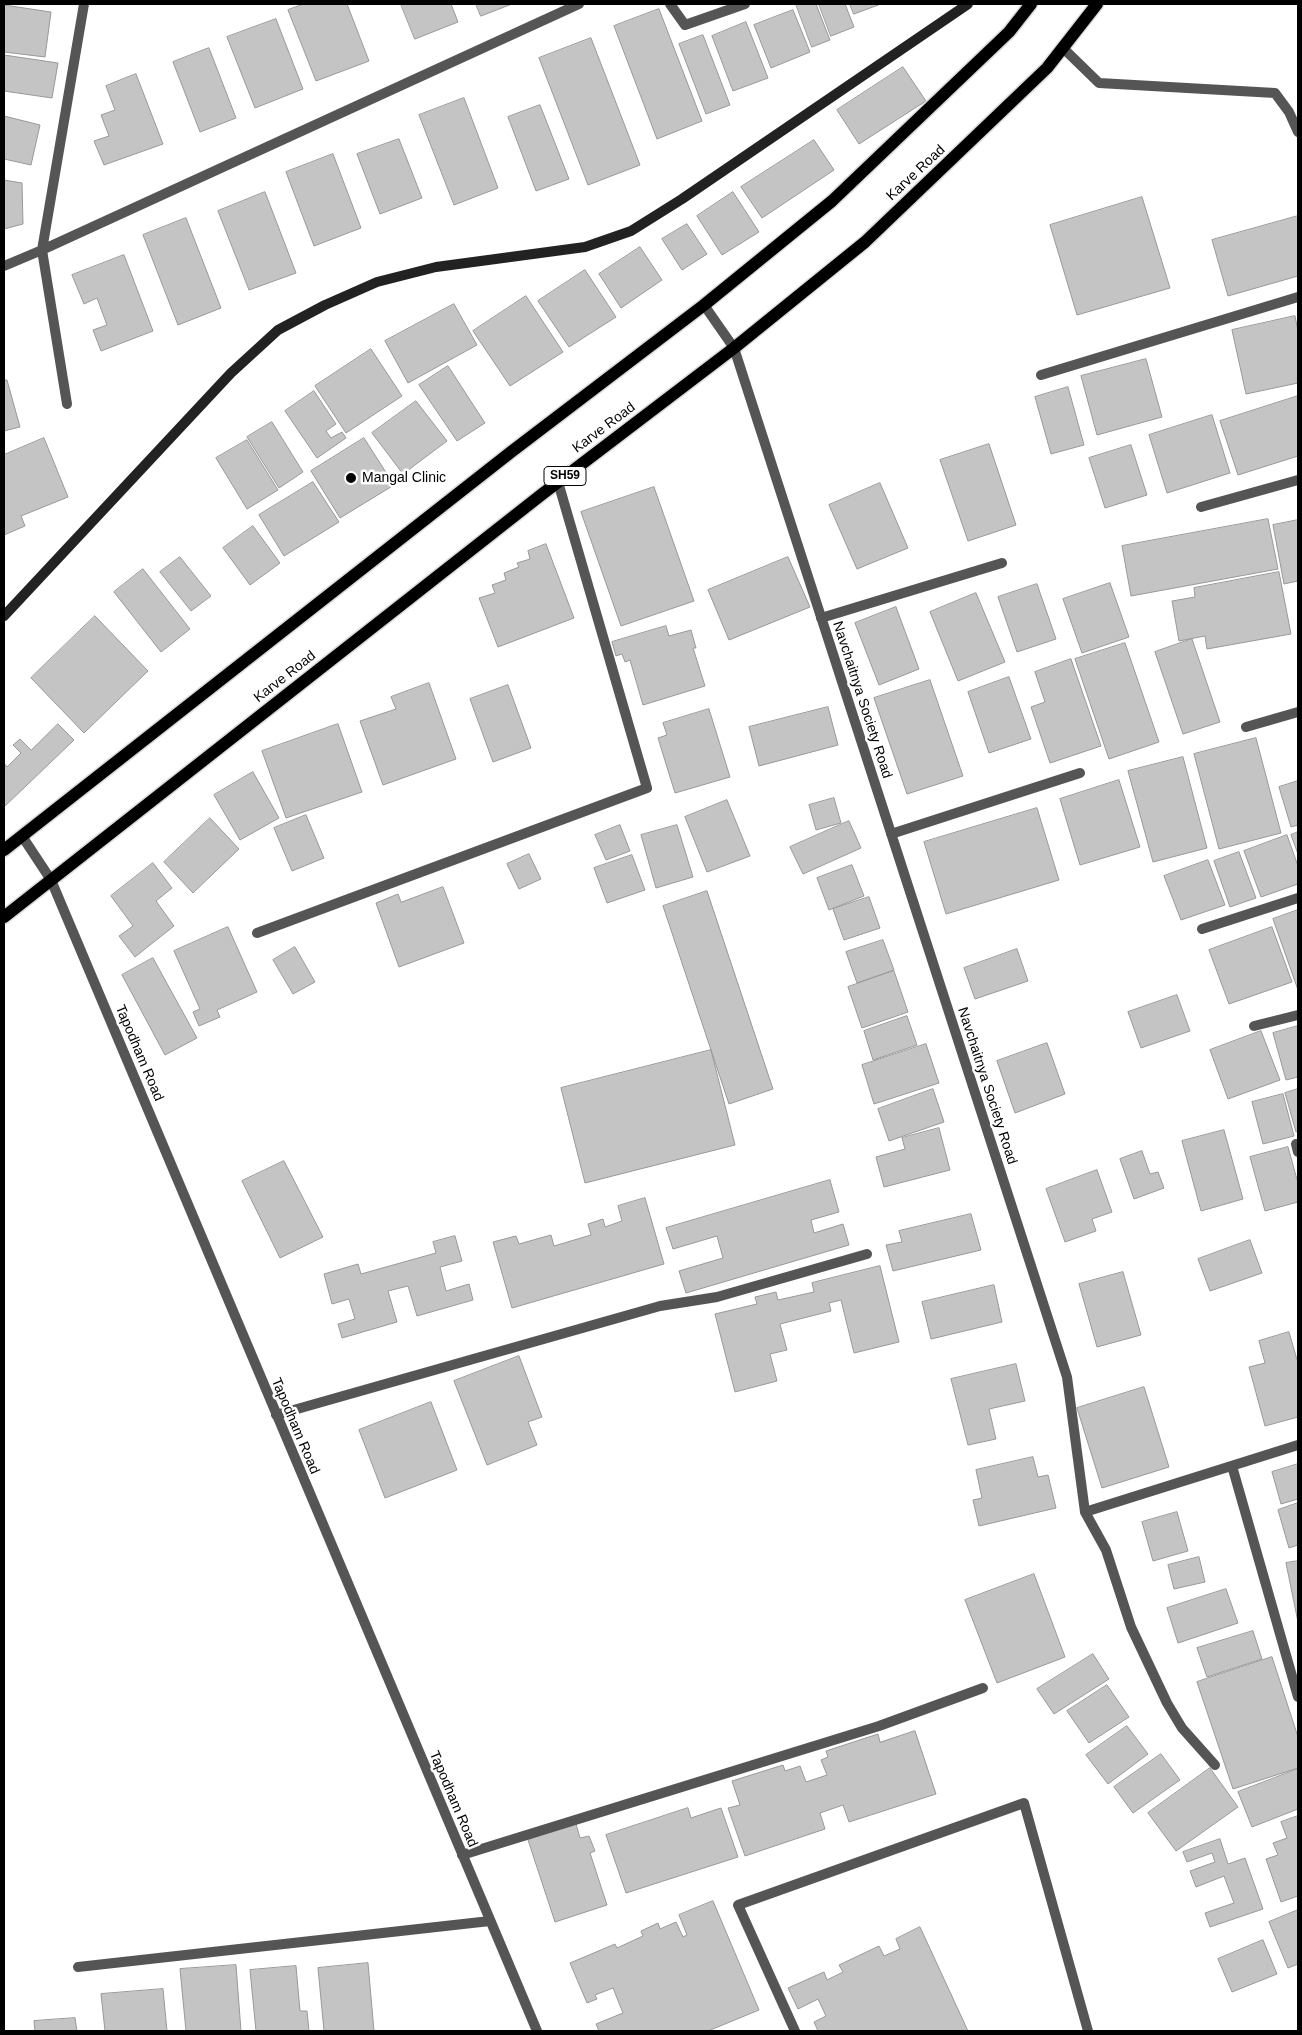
<!DOCTYPE html>
<style>
body{margin:0}
#map{position:relative;width:1302px;height:2035px;overflow:hidden;background:#fff;font-family:Helvetica,sans-serif}
canvas{display:block}
.frame{position:absolute;inset:0;border:5px solid #000;pointer-events:none}
</style>
<div id="map">
<canvas width="1302" height="2035"></canvas>
<div class="frame"></div>
</div>
<script>
const c = document.querySelector('canvas').getContext('2d');
c.lineJoin = 'round';
function paint(path, color) {
  c.fillStyle = color;
  c.fill(path, 'evenodd');
}
function trace(path, color, width, dash) {
  c.strokeStyle = color;
  c.lineWidth = width;
  c.lineCap = dash ? 'butt' : 'round';
  c.setLineDash(dash || []);
  c.stroke(path);
}
function write(font, color, halo, rows, align = 'center') {
  c.font = font + ' Helvetica,sans-serif';
  c.lineWidth = 5;
  c.setLineDash([]);
  c.textBaseline = 'middle';
  c.strokeStyle = halo;
  c.fillStyle = color;
  for (const [text, x, y, turn = 0] of rows) {
    c.save();
    c.translate(x, y);
    c.rotate((+turn || 0) * Math.PI / 180);
    c.textAlign = isNaN(turn) ? turn : align;
    if (halo) c.strokeText(text, 0, 0);
    c.fillText(text, 0, 0);
    c.restore();
  }
}
const building = new Path2D(`
 M 304,4 L 347,4 L 369,61 L 316,81 L 288,10 Z
 M 401,4 L 451,4 L 458,22 L 415,39 Z
 M 476,4 L 512,4 L 481,16 Z
 M 796,4 L 816,4 L 830,40 L 812,47 Z
 M 819,4 L 845,4 L 854,27 L 831,36 Z
 M 850,4 L 881,4 L 854,14 Z
 M 4,5 L 51,12 L 45,57 L 4,52 Z
 M 659,9 L 702,121 L 657,139 L 614,26 Z
 M 793,10 L 810,52 L 771,68 L 754,25 Z
 M 276,19 L 303,89 L 255,108 L 227,37 Z
 M 746,22 L 768,78 L 733,91 L 712,36 Z
 M 703,35 L 730,105 L 706,114 L 679,44 Z
 M 591,38 L 640,165 L 588,185 L 539,58 Z
 M 209,48 L 236,118 L 200,132 L 173,62 Z
 M 4,55 L 58,63 L 52,98 L 4,91 Z
 M 903,67 L 926,101 L 859,144 L 837,110 Z
 M 136,74 L 163,144 L 104,165 L 94,141 L 109,136 L 101,115 L 115,110 L 106,86 Z
 M 464,98 L 498,188 L 454,205 L 419,115 Z
 M 540,105 L 569,179 L 536,191 L 508,117 Z
 M 4,116 L 40,125 L 31,165 L 4,159 Z
 M 399,139 L 422,198 L 380,214 L 357,154 Z
 M 814,140 L 834,170 L 762,218 L 741,187 Z
 M 333,154 L 361,228 L 314,246 L 286,172 Z
 M 4,180 L 22,183 L 23,224 L 4,229 Z
 M 265,192 L 296,273 L 249,290 L 218,211 Z
 M 733,192 L 759,232 L 722,255 L 697,216 Z
 M 1142,197 L 1170,288 L 1077,315 L 1050,225 Z
 M 1298,216 L 1298,276 L 1228,296 L 1212,240 Z
 M 186,218 L 221,308 L 178,325 L 143,235 Z
 M 687,224 L 707,254 L 682,270 L 662,239 Z
 M 640,247 L 662,280 L 621,308 L 599,274 Z
 M 124,255 L 153,331 L 101,351 L 93,330 L 107,325 L 97,298 L 84,304 L 72,275 Z
 M 585,270 L 616,317 L 569,347 L 538,301 Z
 M 526,296 L 563,352 L 510,386 L 473,331 Z
 M 454,304 L 477,345 L 408,383 L 385,341 Z
 M 1295,316 L 1298,331 L 1298,383 L 1246,394 L 1232,330 Z
 M 371,349 L 402,396 L 346,433 L 315,386 Z
 M 1146,359 L 1162,417 L 1097,435 L 1081,376 Z
 M 448,366 L 485,423 L 457,441 L 419,385 Z
 M 4,380 L 7,380 L 20,427 L 4,431 Z
 M 1068,387 L 1084,445 L 1051,454 L 1035,397 Z
 M 314,391 L 336,424 L 326,431 L 331,438 L 342,432 L 346,438 L 317,458 L 285,411 Z
 M 1298,396 L 1298,456 L 1238,475 L 1220,421 Z
 M 416,401 L 447,441 L 403,474 L 372,433 Z
 M 1212,415 L 1230,473 L 1167,493 L 1149,435 Z
 M 272,422 L 303,472 L 279,488 L 247,437 Z
 M 44,438 L 68,497 L 21,516 L 25,526 L 4,535 L 4,455 Z
 M 364,438 L 394,485 L 340,518 L 311,471 Z
 M 247,440 L 278,490 L 247,509 L 216,458 Z
 M 989,444 L 1016,525 L 968,541 L 940,460 Z
 M 1131,445 L 1147,495 L 1105,508 L 1089,458 Z
 M 313,482 L 339,522 L 284,556 L 259,515 Z
 M 880,483 L 908,548 L 857,569 L 829,505 Z
 M 654,487 L 694,601 L 621,626 L 581,512 Z
 M 1268,519 L 1278,569 L 1131,596 L 1122,546 Z
 M 1298,520 L 1298,581 L 1284,584 L 1273,525 Z
 M 253,526 L 280,563 L 250,585 L 223,548 Z
 M 546,544 L 574,618 L 498,647 L 479,598 L 495,593 L 492,585 L 506,580 L 504,573 L 519,567 L 517,563 L 530,559 L 528,551 Z
 M 180,557 L 211,596 L 191,611 L 160,572 Z
 M 788,557 L 810,607 L 729,640 L 708,590 Z
 M 143,569 L 190,629 L 161,652 L 114,592 Z
 M 1279,572 L 1291,634 L 1207,649 L 1205,636 L 1179,641 L 1172,601 L 1195,597 L 1194,588 Z
 M 1110,583 L 1129,637 L 1082,653 L 1063,599 Z
 M 1037,584 L 1056,639 L 1017,652 L 998,597 Z
 M 976,593 L 1005,662 L 958,681 L 930,612 Z
 M 896,607 L 919,669 L 879,685 L 855,623 Z
 M 95,616 L 148,671 L 84,733 L 31,678 Z
 M 666,626 L 669,636 L 691,630 L 696,648 L 693,648 L 705,686 L 643,705 L 630,660 L 625,662 L 622,654 L 616,656 L 612,642 Z
 M 1192,639 L 1220,722 L 1183,734 L 1155,652 Z
 M 1125,643 L 1159,742 L 1109,759 L 1075,659 Z
 M 1071,659 L 1101,746 L 1050,763 L 1031,707 L 1045,702 L 1035,672 Z
 M 1009,677 L 1031,739 L 989,753 L 968,692 Z
 M 930,680 L 963,776 L 907,794 L 874,698 Z
 M 429,683 L 456,759 L 383,785 L 360,721 L 396,709 L 391,697 Z
 M 508,685 L 531,748 L 493,762 L 470,699 Z
 M 828,707 L 838,745 L 759,766 L 749,727 Z
 M 709,709 L 730,777 L 675,793 L 658,738 L 667,735 L 663,723 Z
 M 58,724 L 74,740 L 4,807 L 4,763 L 7,767 L 21,753 L 13,745 L 20,739 L 31,750 Z
 M 338,724 L 362,792 L 286,818 L 262,751 Z
 M 1256,738 L 1281,833 L 1219,849 L 1194,754 Z
 M 1183,757 L 1207,848 L 1153,862 L 1128,771 Z
 M 253,772 L 279,818 L 240,840 L 214,795 Z
 M 1119,780 L 1140,847 L 1080,865 L 1060,799 Z
 M 1298,781 L 1298,825 L 1291,827 L 1279,787 Z
 M 834,798 L 841,823 L 816,830 L 809,805 Z
 M 727,800 L 750,856 L 707,872 L 685,817 Z
 M 1037,808 L 1059,880 L 946,914 L 924,842 Z
 M 306,815 L 324,858 L 292,871 L 274,828 Z
 M 210,818 L 239,849 L 193,893 L 164,862 Z
 M 849,821 L 861,848 L 803,874 L 790,847 Z
 M 620,825 L 630,851 L 606,860 L 595,835 Z
 M 677,825 L 693,877 L 656,888 L 641,835 Z
 M 1298,832 L 1298,854 L 1291,835 Z
 M 1287,835 L 1298,866 L 1298,884 L 1261,897 L 1244,851 Z
 M 1239,852 L 1256,898 L 1230,907 L 1214,861 Z
 M 529,854 L 541,879 L 519,889 L 507,864 Z
 M 632,855 L 645,890 L 607,903 L 594,868 Z
 M 1208,860 L 1225,905 L 1181,920 L 1164,876 Z
 M 153,863 L 172,888 L 156,901 L 174,926 L 135,957 L 119,936 L 133,926 L 111,896 Z
 M 852,865 L 864,896 L 829,910 L 817,878 Z
 M 443,887 L 464,943 L 399,967 L 376,903 L 398,894 L 401,902 Z
 M 707,891 L 773,1089 L 729,1104 L 663,906 Z
 M 869,897 L 880,928 L 844,940 L 833,909 Z
 M 1298,910 L 1298,990 L 1273,919 Z
 M 228,927 L 257,992 L 217,1010 L 220,1017 L 199,1026 L 193,1012 L 200,1009 L 174,951 Z
 M 1272,927 L 1292,982 L 1229,1004 L 1209,950 Z
 M 883,940 L 894,970 L 857,983 L 846,952 Z
 M 295,947 L 315,982 L 293,994 L 273,960 Z
 M 1017,949 L 1028,981 L 975,999 L 964,968 Z
 M 153,958 L 197,1038 L 165,1055 L 122,975 Z
 M 894,971 L 908,1012 L 862,1028 L 848,987 Z
 M 1177,995 L 1190,1031 L 1141,1048 L 1128,1012 Z
 M 907,1016 L 917,1045 L 873,1060 L 864,1031 Z
 M 1298,1026 L 1298,1077 L 1286,1080 L 1273,1033 Z
 M 1261,1031 L 1280,1080 L 1228,1099 L 1210,1050 Z
 M 1047,1043 L 1065,1094 L 1015,1113 L 997,1061 Z
 M 926,1044 L 939,1083 L 874,1104 L 862,1065 Z
 M 711,1050 L 735,1145 L 585,1183 L 561,1088 Z
 M 933,1089 L 944,1122 L 889,1141 L 878,1109 Z
 M 1298,1089 L 1298,1131 L 1296,1132 L 1285,1093 Z
 M 1283,1094 L 1294,1136 L 1263,1144 L 1252,1102 Z
 M 939,1128 L 950,1170 L 884,1187 L 876,1157 L 905,1149 L 902,1138 Z
 M 1224,1130 L 1243,1199 L 1201,1211 L 1182,1141 Z
 M 1288,1147 L 1298,1183 L 1298,1202 L 1265,1211 L 1250,1157 Z
 M 1142,1151 L 1150,1174 L 1158,1172 L 1164,1188 L 1134,1199 L 1120,1159 Z
 M 284,1161 L 323,1237 L 280,1258 L 242,1181 Z
 M 1097,1170 L 1112,1212 L 1092,1219 L 1096,1231 L 1065,1242 L 1046,1189 Z
 M 830,1180 L 839,1212 L 811,1220 L 814,1233 L 843,1224 L 849,1245 L 686,1293 L 679,1271 L 723,1258 L 717,1236 L 673,1249 L 666,1228 Z
 M 645,1198 L 664,1264 L 512,1308 L 493,1242 L 516,1236 L 519,1244 L 551,1235 L 554,1246 L 591,1235 L 588,1224 L 603,1219 L 605,1227 L 622,1221 L 618,1206 Z
 M 971,1214 L 981,1250 L 893,1271 L 886,1245 L 902,1242 L 899,1231 Z
 M 455,1236 L 462,1261 L 440,1267 L 446,1291 L 469,1284 L 473,1300 L 417,1316 L 408,1286 L 388,1291 L 397,1322 L 342,1338 L 338,1324 L 355,1319 L 349,1299 L 332,1304 L 324,1274 L 358,1264 L 361,1274 L 436,1253 L 433,1242 Z
 M 1250,1240 L 1262,1273 L 1210,1291 L 1198,1259 Z
 M 880,1266 L 899,1342 L 854,1353 L 841,1300 L 829,1303 L 831,1311 L 780,1324 L 787,1350 L 770,1354 L 777,1381 L 735,1392 L 715,1314 L 757,1304 L 755,1297 L 776,1292 L 778,1300 L 814,1292 L 812,1283 Z
 M 1123,1272 L 1141,1335 L 1097,1347 L 1079,1284 Z
 M 994,1285 L 1002,1322 L 931,1339 L 922,1302 Z
 M 1289,1332 L 1298,1363 L 1298,1417 L 1265,1426 L 1249,1367 L 1265,1363 L 1259,1341 Z
 M 519,1356 L 542,1417 L 528,1422 L 537,1445 L 487,1465 L 454,1381 Z
 M 1016,1364 L 1025,1401 L 989,1409 L 996,1439 L 968,1445 L 951,1379 Z
 M 1144,1387 L 1169,1467 L 1102,1488 L 1077,1408 Z
 M 431,1402 L 457,1470 L 385,1498 L 359,1430 Z
 M 1033,1457 L 1038,1477 L 1048,1475 L 1056,1508 L 979,1526 L 973,1500 L 982,1498 L 976,1470 Z
 M 1298,1464 L 1298,1499 L 1281,1504 L 1272,1472 Z
 M 1298,1503 L 1298,1545 L 1289,1548 L 1278,1510 Z
 M 1177,1512 L 1188,1551 L 1153,1561 L 1142,1522 Z
 M 1199,1557 L 1205,1582 L 1174,1589 L 1168,1565 Z
 M 1298,1561 L 1298,1622 L 1286,1563 Z
 M 1034,1574 L 1065,1657 L 997,1683 L 965,1600 Z
 M 1226,1589 L 1238,1623 L 1178,1643 L 1167,1608 Z
 M 1253,1631 L 1262,1659 L 1207,1677 L 1197,1648 Z
 M 1093,1654 L 1109,1679 L 1054,1714 L 1037,1689 Z
 M 1272,1657 L 1298,1737 L 1298,1768 L 1233,1789 L 1197,1682 Z
 M 1107,1685 L 1129,1717 L 1089,1743 L 1067,1711 Z
 M 1127,1726 L 1148,1754 L 1108,1784 L 1086,1755 Z
 M 915,1731 L 936,1794 L 849,1822 L 843,1805 L 820,1813 L 825,1829 L 745,1856 L 728,1808 L 740,1805 L 732,1781 L 783,1765 L 785,1771 L 800,1766 L 806,1782 L 827,1775 L 821,1760 L 828,1757 L 826,1751 L 878,1734 L 880,1742 Z
 M 1161,1754 L 1180,1780 L 1133,1813 L 1114,1787 Z
 M 1210,1768 L 1238,1807 L 1176,1851 L 1148,1813 Z
 M 1298,1769 L 1298,1809 L 1252,1827 L 1238,1792 Z
 M 688,1808 L 691,1818 L 721,1808 L 738,1857 L 626,1893 L 606,1835 Z
 M 1298,1816 L 1298,1896 L 1281,1902 L 1266,1859 L 1278,1855 L 1273,1843 L 1287,1838 L 1281,1822 Z
 M 576,1824 L 580,1838 L 589,1836 L 595,1851 L 590,1853 L 607,1905 L 555,1922 L 528,1840 Z
 M 1220,1839 L 1228,1864 L 1245,1858 L 1263,1909 L 1210,1927 L 1205,1913 L 1234,1903 L 1224,1876 L 1196,1887 L 1190,1871 L 1215,1862 L 1212,1853 L 1187,1862 L 1183,1852 Z
 M 713,1901 L 759,2010 L 708,2031 L 599,2031 L 596,2024 L 623,2013 L 613,1988 L 595,1995 L 597,1999 L 587,2003 L 570,1963 L 615,1944 L 617,1948 L 643,1936 L 641,1931 L 658,1923 L 660,1929 L 676,1922 L 683,1937 L 687,1935 L 679,1915 Z
 M 1298,1910 L 1298,1964 L 1288,1968 L 1269,1922 Z
 M 920,1927 L 968,2031 L 818,2031 L 814,2022 L 826,2016 L 818,1999 L 798,2009 L 788,1988 L 824,1972 L 827,1980 L 843,1972 L 839,1965 L 879,1946 L 884,1956 L 900,1949 L 896,1939 Z
 M 1263,1940 L 1277,1974 L 1232,1992 L 1218,1959 Z
 M 368,1963 L 374,2031 L 324,2031 L 318,1968 Z
 M 236,1965 L 241,2031 L 186,2031 L 180,1969 Z
 M 296,1966 L 300,2011 L 307,2011 L 309,2031 L 256,2031 L 250,1970 Z
 M 163,1989 L 167,2031 L 105,2031 L 101,1994 Z
 M 75,2018 L 77,2031 L 35,2031 L 34,2021 Z`);
const lane = new Path2D(`
 M 257,933 L 647,788 L 558,482
 M 276,1415 L 660,1306 L 717,1297 L 867,1254
 M 78,1967 L 490,1921
 M 795,2031 L 738,1905 L 1024,1803 L 1088,2031`);
const street = new Path2D(`
 M 670,4 L 685,25 L 745,4
 M 1063,48 L 1099,83 L 1275,93 L 1289,112 L 1298,132
 M 4,266 L 42,250 L 579,4
 M 704,305 L 734,348 L 1067,1377 L 1085,1512 L 1106,1550 L 1131,1627 L 1167,1703 L 1182,1728 L 1215,1765
 M 1041,375 L 1298,297
 M 67,404 L 42,250 L 84,4
 M 1201,507 L 1298,480
 M 821,618 L 1002,563
 M 1246,727 L 1298,712
 M 891,834 L 1080,773
 M 22,836 L 51,880 L 537,2031
 M 1202,929 L 1298,898
 M 1254,1026 L 1298,1015
 M 1298,1144 L 1296,1144 L 1298,1152
 M 1232,1466 L 1298,1697
 M 1085,1512 L 1298,1445
 M 462,1855 L 879,1726 L 983,1688`);
const secondary = new Path2D(`
 M 4,616 L 231,373 L 278,330 L 325,305 L 377,282 L 436,267 L 585,247 L 631,231 L 682,199 L 968,4`);
const primary = new Path2D(`
 M 4,850 L 511,452 L 704,305 L 832,201 L 1009,32 L 1031,4
 M 4,917 L 541,495 L 734,348 L 865,242 L 1047,68 L 1097,4`);
const markers = [
 [351,478,6,"#000"]
];
const shields = [
 [565,476,42]
];
const shieldNames = [
 ["SH59",565,476]
];
const streetNames = [
 ["Karve Road",916,173,-43],
 ["Karve Road",604,428,-37],
 ["Karve Road",285,677,-38],
 ["Navchaitnya Society Road",862,700,72],
 ["Tapodham Road",139,1053,67],
 ["Navchaitnya Society Road",987,1086,72],
 ["Tapodham Road",295,1426,67],
 ["Tapodham Road",453,1799,67]
];
const poiNames = [
 ["Mangal Clinic",362,478]
];
paint(building, '#c4c4c4');
trace(building, '#999', 1);
trace(primary, '#dbdbdb', 15);
trace(lane, '#555', 10);
trace(street, '#555', 10);
trace(secondary, '#222', 10);
trace(primary, '#000', 12);
for (const [x, y, r, color] of markers) {
  const dot = new Path2D();
  dot.arc(x, y, r, 0, 2 * Math.PI);
  c.fillStyle = color;
  c.fill(dot);
  trace(dot, '#fff', 2);
}
for (const [x, y, w] of shields) {
  const box = new Path2D();
  box.roundRect(x - w / 2, y - 9.5, w, 19, 4);
  c.fillStyle = '#fff';
  c.fill(box);
  trace(box, '#000', 1);
}
write('bold 12px', '#000', null, shieldNames);
write('14px', '#000', '#fff', streetNames);
write('14px', '#000', '#fff', poiNames, 'left');
</script>
